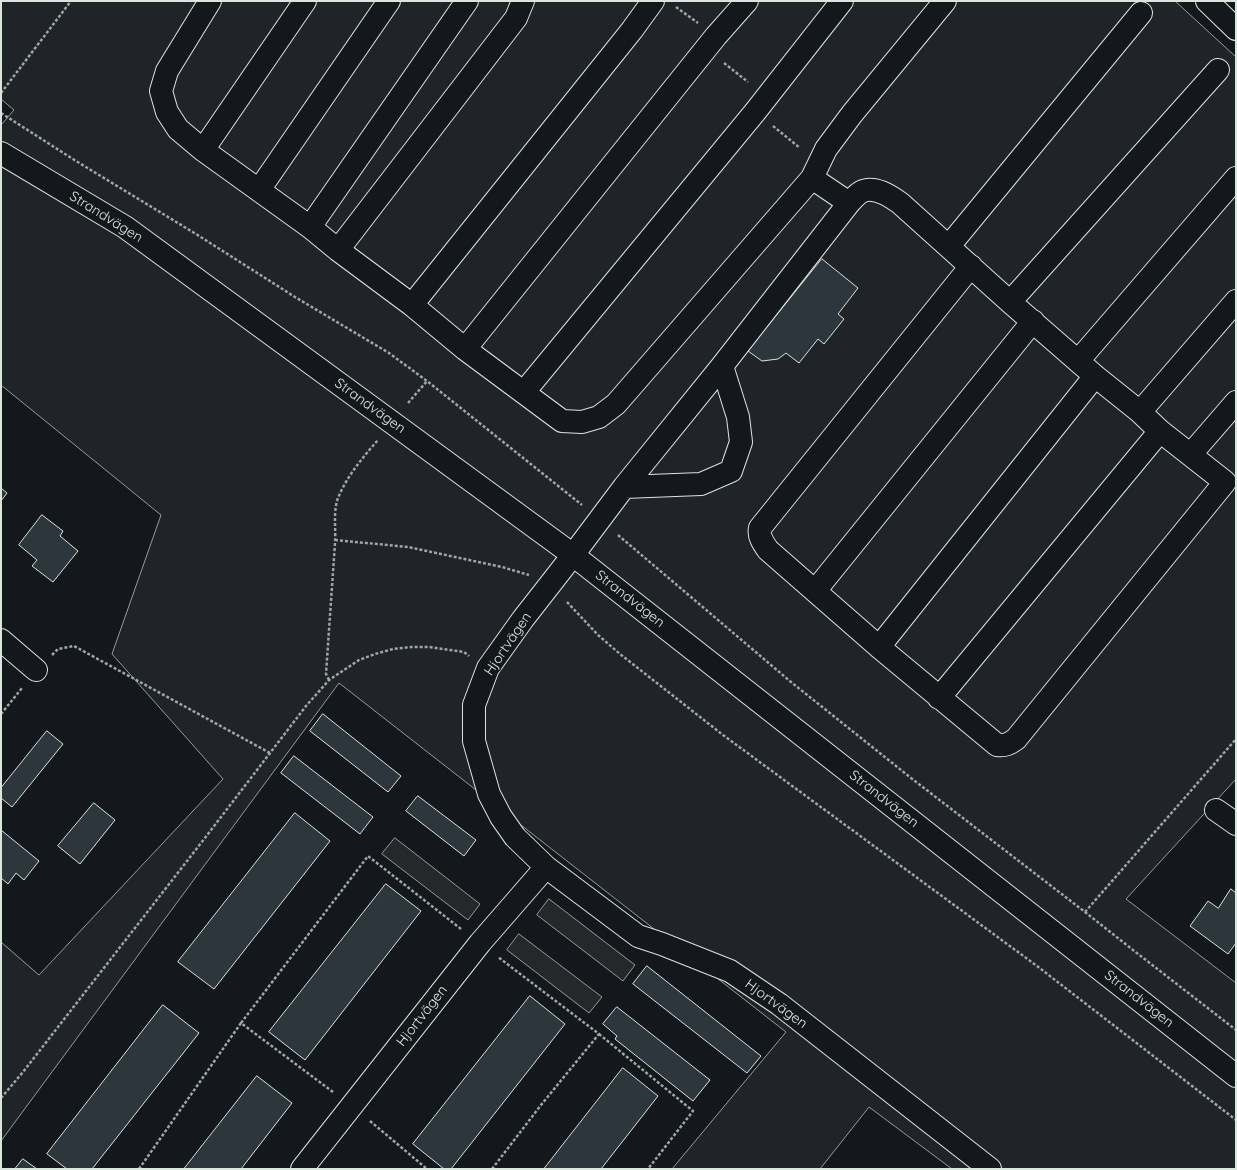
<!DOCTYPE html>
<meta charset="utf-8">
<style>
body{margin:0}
#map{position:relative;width:1237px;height:1170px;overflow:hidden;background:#14181c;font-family:Quicksand,sans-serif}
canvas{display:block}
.frame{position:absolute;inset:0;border:2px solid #d8e6dc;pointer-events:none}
</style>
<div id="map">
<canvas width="1237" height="1170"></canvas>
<div class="frame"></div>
</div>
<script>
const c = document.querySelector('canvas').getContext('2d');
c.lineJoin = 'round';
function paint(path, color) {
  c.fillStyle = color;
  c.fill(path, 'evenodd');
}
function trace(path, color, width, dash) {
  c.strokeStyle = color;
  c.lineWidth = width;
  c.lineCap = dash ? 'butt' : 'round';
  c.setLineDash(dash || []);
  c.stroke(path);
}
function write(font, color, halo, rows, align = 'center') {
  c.font = font + ' Quicksand,sans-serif';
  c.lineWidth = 3;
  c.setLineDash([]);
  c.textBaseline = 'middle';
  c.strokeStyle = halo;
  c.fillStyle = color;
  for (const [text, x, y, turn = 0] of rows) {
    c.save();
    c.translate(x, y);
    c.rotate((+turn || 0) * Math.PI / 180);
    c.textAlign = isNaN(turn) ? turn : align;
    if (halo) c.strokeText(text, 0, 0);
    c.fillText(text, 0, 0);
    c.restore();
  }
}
const green = new Path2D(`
 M 1,1 L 1175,1 L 1236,57 L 1236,779 L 1126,899 L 1236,983 L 1236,1169 L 952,1169 L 869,1107 L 820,1169 L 672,1169 L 786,1032 L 339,683 L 1,1141 L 1,942 L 39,975 L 223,779 L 112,654 L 161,515 L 1,385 L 1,125 L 14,110 L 1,99 Z`);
const parking = new Path2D(`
 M 395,838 L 480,904 L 468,920 L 382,854 Z
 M 549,899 L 635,965 L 623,981 L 537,915 Z
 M 519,934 L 602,997 L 589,1013 L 507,950 Z`);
const building = new Path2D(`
 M 822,259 L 858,288 L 838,314 L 844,319 L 824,344 L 818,339 L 799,363 L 786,353 L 778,359 L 762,361 L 748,351 Z
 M 1,488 L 7,493 L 1,501 Z
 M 42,515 L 63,531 L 60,536 L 78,551 L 53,582 L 32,566 L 37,560 L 19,545 Z
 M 323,714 L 401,776 L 388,792 L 310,731 Z
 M 47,731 L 63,744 L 12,807 L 1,798 L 1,788 Z
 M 294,756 L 373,817 L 360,834 L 281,773 Z
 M 418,796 L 476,840 L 464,856 L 406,811 Z
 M 94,803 L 115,820 L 80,864 L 58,846 Z
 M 295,813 L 330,841 L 214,989 L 178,962 Z
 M 1,830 L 39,861 L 24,880 L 16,873 L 8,884 L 1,878 Z
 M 386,884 L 421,911 L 305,1060 L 269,1032 Z
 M 1231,889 L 1236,893 L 1236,943 L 1228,954 L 1190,926 L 1208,901 L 1218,908 Z
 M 647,966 L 761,1056 L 747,1073 L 633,984 Z
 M 530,996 L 565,1024 L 451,1169 L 444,1169 L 413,1144 Z
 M 163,1005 L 199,1033 L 92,1169 L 67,1169 L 47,1154 Z
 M 617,1007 L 710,1080 L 693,1101 L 615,1039 L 617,1036 L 603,1024 Z
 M 623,1068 L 658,1096 L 601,1169 L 544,1169 Z
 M 257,1076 L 292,1103 L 241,1169 L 184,1169 Z
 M 23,1159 L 37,1169 L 15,1169 Z`);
const path = new Path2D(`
 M 676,7 L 698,23
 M 724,63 L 748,82
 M 1,93 L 71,1
 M 1,113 L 76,161 L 196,234 L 295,297 L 389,353 L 427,381 L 582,505
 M 773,126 L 800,148
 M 408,403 L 427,381
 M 618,535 L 791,682 L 911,778 L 1085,912 L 1133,950 L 1236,1030
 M 335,540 L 408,547 L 502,567 L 529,575
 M 567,602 L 598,635 L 620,654 L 723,735 L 1037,966 L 1236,1120
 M 52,655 L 58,649 L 74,646 L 270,753
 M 329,680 L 326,674 C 329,630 332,587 335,543 C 336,529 333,511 338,498 C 347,476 363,457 378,440
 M 1,714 L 22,688
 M 1085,912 L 1236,739
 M 599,1034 L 693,1111 L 648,1169
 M 333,1092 L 241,1023 L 368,856 L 461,929
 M 1,1098 L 23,1072 L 208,834 L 306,706 L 329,680 L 359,660 L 375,654 L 393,649 L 411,647 L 429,647 L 464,652 L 469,656
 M 370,1121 L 427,1169
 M 139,1169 L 241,1023
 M 492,1169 L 541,1105 L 599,1034 L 498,957`);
const minor = new Path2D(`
 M 210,1 L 167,71 L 161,91 L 167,112 L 178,129 L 203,150 L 310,227 L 338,250 L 412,305 L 465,349 L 562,421 L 582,422 L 599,417 L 616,404 L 812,178 L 826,149 L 852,114 L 945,1
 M 1207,1 L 1236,29
 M 203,150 L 305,1
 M 1,153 L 125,227 L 573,555 L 1236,1076
 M 812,178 L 849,203
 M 259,190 L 389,1
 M 310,227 L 467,1
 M 949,246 L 1141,13
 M 338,250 L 516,18 L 523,1
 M 971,266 L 760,528 C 758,536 763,543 768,550 L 879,647 L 997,745 C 1005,746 1009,744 1016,739 L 1225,482 L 1160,431 L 1140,412 L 1095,376 L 1010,302 L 900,203 C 890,196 874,185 861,192 C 857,194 852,200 849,203 L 722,366 L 624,487 L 573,555 L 523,619 L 488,668 L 474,705 L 474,741 L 489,794 L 501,817 L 515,837 L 546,867 L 638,936 L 662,944 L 730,971 L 779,1004 L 990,1169
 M 1010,302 L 1218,70
 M 412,305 L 632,30 L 653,1
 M 465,349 L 716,36 L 747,1
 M 1078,361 L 1236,178
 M 524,392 L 755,112 L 842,1
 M 1140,412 L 1236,301
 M 1191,454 L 1236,402
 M 624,487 L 701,484 L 731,471 L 741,442 L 738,417 L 722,366
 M 815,591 L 1033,321
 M 1,640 L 36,670
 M 879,647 L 1095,376
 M 939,698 L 1160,431
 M 1216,810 L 1236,824
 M 302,1169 L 480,943 L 546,867`);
const streetNames = [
 ["Strandvägen",106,217,32],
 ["Strandvägen",370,406,36],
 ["Strandvägen",630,599,38],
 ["Hjortvägen",508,644,-56],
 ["Strandvägen",884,799,38],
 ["Strandvägen",1139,999,38],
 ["Hjortvägen",776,1004,36],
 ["Hjortvägen",422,1016,-52]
];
paint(green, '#202428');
trace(green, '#939e99', 1);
paint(parking, '#24282b');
trace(parking, '#939e99', 1);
paint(building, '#2c363c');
trace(building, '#d8e6dc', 1);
trace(minor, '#d8e6dc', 24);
trace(path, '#9da8a2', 2.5, [3, 2]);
trace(minor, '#14181c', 22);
write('14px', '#d8e6dc', '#14181c', streetNames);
</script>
